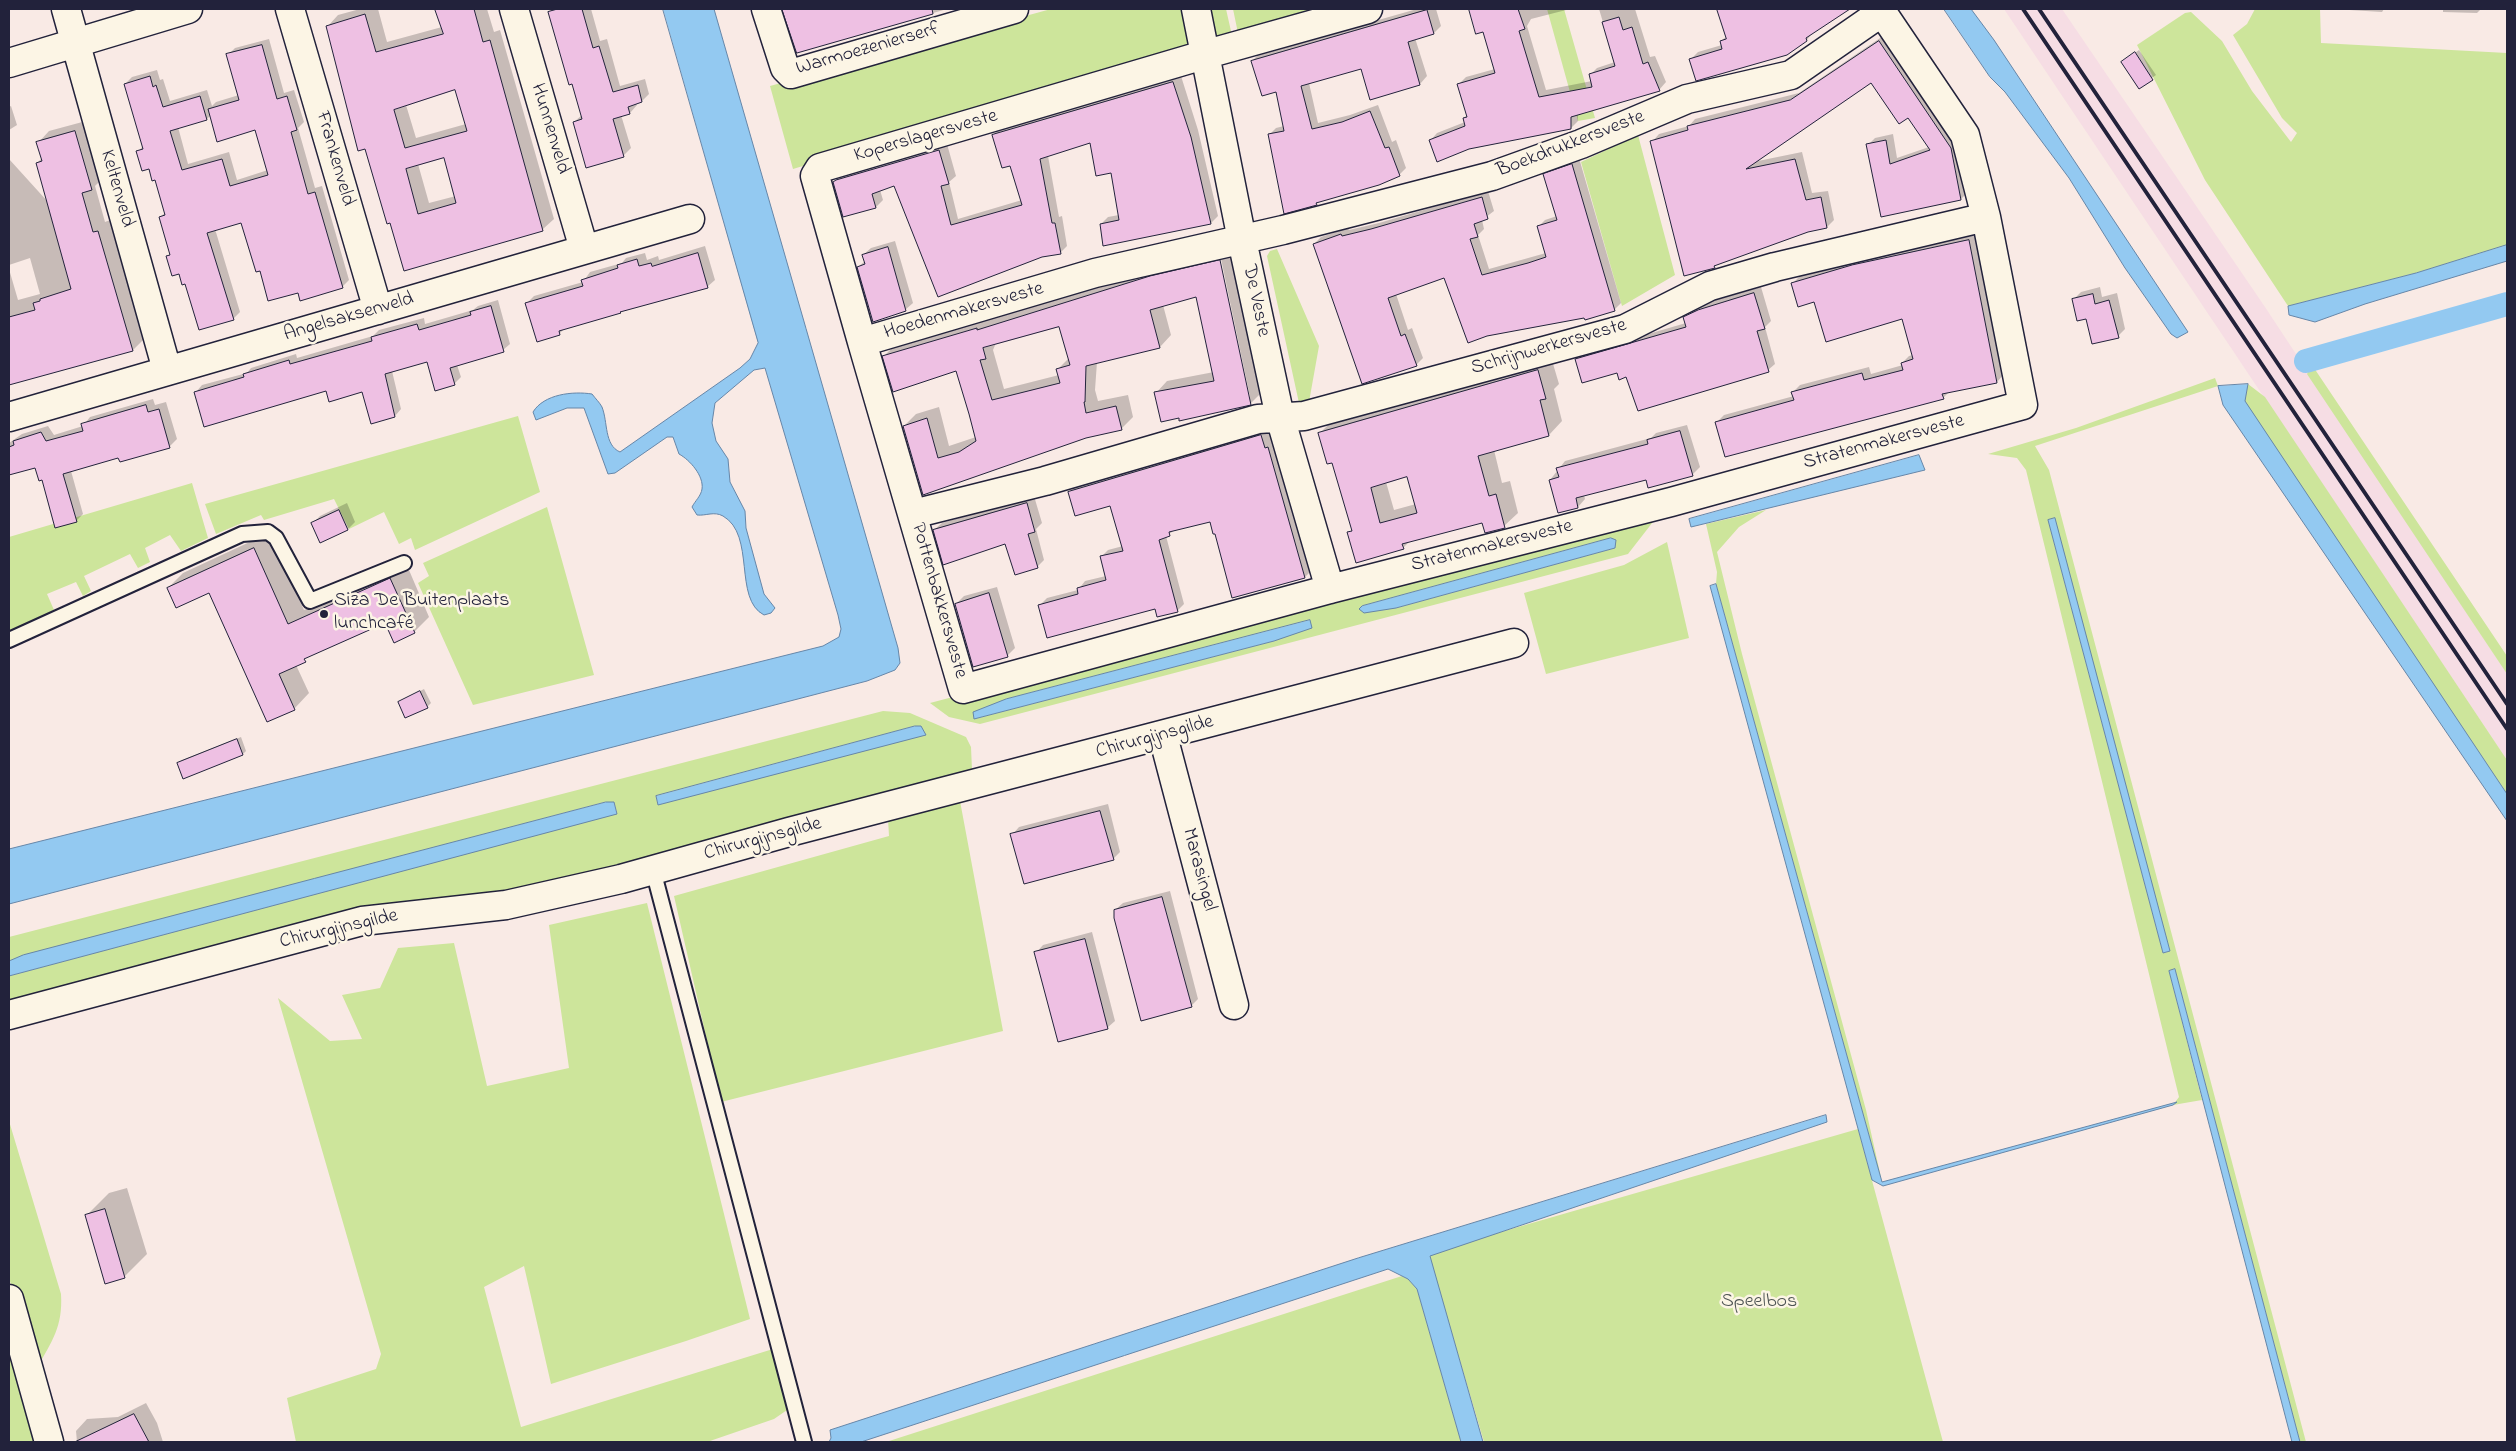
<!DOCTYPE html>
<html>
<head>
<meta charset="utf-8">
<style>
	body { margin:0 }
	#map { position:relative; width:2516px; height:1451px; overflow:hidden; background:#f9eae5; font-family:"Indie Flower",sans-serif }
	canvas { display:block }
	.frame { position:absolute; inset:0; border:10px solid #22223b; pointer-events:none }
</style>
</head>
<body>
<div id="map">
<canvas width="2516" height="1451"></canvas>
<div class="frame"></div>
</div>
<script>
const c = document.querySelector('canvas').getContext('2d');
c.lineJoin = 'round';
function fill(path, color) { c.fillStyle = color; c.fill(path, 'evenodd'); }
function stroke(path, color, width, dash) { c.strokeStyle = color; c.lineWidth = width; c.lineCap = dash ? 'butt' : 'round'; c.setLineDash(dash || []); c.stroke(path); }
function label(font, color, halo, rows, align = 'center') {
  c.font = font + ' "Indie Flower",sans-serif'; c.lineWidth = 5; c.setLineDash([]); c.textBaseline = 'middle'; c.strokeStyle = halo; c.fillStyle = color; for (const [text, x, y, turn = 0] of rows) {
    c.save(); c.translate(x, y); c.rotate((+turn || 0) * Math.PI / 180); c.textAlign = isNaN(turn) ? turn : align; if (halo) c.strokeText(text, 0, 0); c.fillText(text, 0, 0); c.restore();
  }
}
fill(new Path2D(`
	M2004,9H2062L2265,307L2507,674V760Z`), '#f6dde4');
fill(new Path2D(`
	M1051,9H1182L1193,48L793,169L770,86Z
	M1204,9H1226L1233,40C1209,39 1211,29 1204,9Z
	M1233,9H1339L1239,38Z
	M1547,9H1564L1595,118L1578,121Z
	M2255,9H2320L2321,43L2507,53V245L2416,273L2288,306L2205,180L2137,45L2185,13L2191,12L2222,41L2252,91L2291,142L2297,133L2282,118L2233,35L2247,24Z
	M1638,135L1675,275L1622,306L1581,162Z
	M1277,249L1319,346L1309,402L1299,403L1267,256L1270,251Z
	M2312,365L2507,656V674L2307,374Z
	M2215,378L2218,386L2035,446L2049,470L2306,1442H2300L2175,969L2169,971L2202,1100L2173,1105L2179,1097L2026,470L2017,458L1988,454L2076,428ZM2048,520L2170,951L2164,953H2163Z
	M2248,384L2265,397L2507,760V794L2244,401Z
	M518,416L540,492L415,550L411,538L399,544L384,512L349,529L334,499L264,520L261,515L216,534L205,504Z
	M192,483L208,538L181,551L170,535L145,548L150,562L138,568L130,554L84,576L91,591L83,596L76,582L47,594L54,610L9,631V537Z
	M547,507L594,675L473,705L418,583L429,576L423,563Z
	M1766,510L1739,527L1717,552L1742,654L1866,1110L1882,1182L1716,584L1717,572L1706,524Z
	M1646,514L1656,518L1628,554L980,724L949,717L930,703ZM1611,538L1615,540V548L1396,608L1362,606ZM1310,620L1274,641L974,719L1006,699Z
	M1667,542L1689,638L1546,674L1524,593L1624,565Z
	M883,711L910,713L966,737L971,747L972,770L535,890L9,1004V976L617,813L614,802H605L9,961V937ZM915,726H921L658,805L656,796Z
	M960,801L1003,1031L721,1102L674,896L889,836L888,819Z
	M647,903L750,1319L686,1341L551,1384L524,1266L484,1287L521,1427L773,1349L790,1408L774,1419L707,1442H296L287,1398L376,1369L381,1354L278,998L330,1041L362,1039L342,995L380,988L398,948L454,943L487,1086L569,1068L549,925Z
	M9,1121L61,1294C63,1327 52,1341 37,1368L9,1278Z
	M1858,1129L1943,1442H1484L1428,1253Z
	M1402,1276L1408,1279L1417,1289L1461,1442H886Z
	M9,1350L34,1442H9Z`), '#cde59b');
const water = new Path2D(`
	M663,9H714L898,648L900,663L895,670L867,681L9,904V849L823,646L839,637L841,629L838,615L765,368L754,370L715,403L712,423L716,441L728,459L730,482L745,511L746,528L764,594L775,608L771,613L764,615C733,599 756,535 723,516C714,511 706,516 697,515L692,507C695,501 701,496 702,489C704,476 690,460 679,454L673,437H667L615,473L608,474L584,408H567L536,420L533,412C544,394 573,391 592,394C595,398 600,403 602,407C608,422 604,445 620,452L740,368L750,359L758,343Z
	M1944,9H1971L1994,40L2188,332L2177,338L2171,334L2125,268L2069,178L2005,92L1990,77Z
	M2507,245V261L2365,304L2315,322L2289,315L2288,306L2416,273Z
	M2248,384L2245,401L2507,794V821L2223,405L2218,386Z
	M1919,455L1925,470L1691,527L1689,519Z
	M2055,518L2170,951L2163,953L2048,520Z
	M1611,538L1616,540L1615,548L1396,608L1364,613L1359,609L1362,606Z
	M1716,584L1882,1182L2177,1102L2173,1105L1883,1186L1872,1180L1710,586Z
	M1310,620L1312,628L1274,641L974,719L973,712L1006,699Z
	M915,726H921L926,735L658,805L656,796Z
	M606,802H614L617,814L9,976V961L23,955Z
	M2175,969L2300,1442H2292L2169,971Z
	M1826,1115L1827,1122L1430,1256L1483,1442H1461L1417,1289L1408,1279L1388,1269L861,1442H829L831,1438L830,1430L1358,1258Z`);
fill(water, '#93c9f1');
stroke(water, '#6686a8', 1);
fill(new Path2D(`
	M360,9H378L387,42L442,27L437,9H487L494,32L500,30L554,219L543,229L405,270L328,26L338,15ZM456,89L466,124L416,138L406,105ZM445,157L456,196L429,203L418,164Z
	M552,9H591L600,41L607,39L620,86L645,79L649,94L642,101L636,103L637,105L630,113L621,115L631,148L624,155L587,166L574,122L582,115L549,12Z
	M783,9H947L798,52Z
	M1417,9H1436L1441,26L1434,33L1415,38L1427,76L1420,84L1371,98L1362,68L1309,83L1318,123L1350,115L1378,105L1392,142L1396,140L1406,168L1399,175L1320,200L1316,204L1269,135L1276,128L1284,126L1277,90L1252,61L1259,54Z
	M1470,9H1570L1531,19L1527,26L1546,90L1592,81L1590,75L1597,68L1615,62L1599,9H1635L1650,57L1655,56L1666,82L1659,90L1578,114V121L1571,128L1430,141L1437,133L1465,122L1464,118L1467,115L1458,85L1466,77L1495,69L1484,31L1477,33Z
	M1719,9H1848L1813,32L1807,40L1787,54L1691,59L1698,52L1722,45L1721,41L1727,36Z
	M2333,9H2384L2382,12Z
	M2443,9H2481L2477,13L2443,12Z
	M1886,34L1958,141L1968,192L1961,199L1882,216L1868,145L1875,138L1893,134L1897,158L1929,147L1909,116L1872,81L1753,162L1802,152L1812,193L1828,191L1834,220L1827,227L1808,231L1718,263L1714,267L1652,142L1659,134L1689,126L1695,119L1799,93Z
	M269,39L284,93L294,90L304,122L298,128L315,188L322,186L349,280L342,287L299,291L260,269L242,221L215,229L240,312L233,319L186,283L168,256L170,254L160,217L166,212L156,178L138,152L143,146L125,84L132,77L157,70L160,80L163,79L170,101L207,90L212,106L216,102L239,95L228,55L235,48ZM211,115L256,129L268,170L237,180L229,152L188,164L178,127L207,119Z
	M2139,50L2156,75L2139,87L2122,62Z
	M1181,76L1198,130L1218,216L1211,223L1101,224L1108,217L1119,215L1112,172L1091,142L1048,156L1059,217L1062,216L1067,246L1060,253L1042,256L939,296L895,185L880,190L883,200L876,207L844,216L834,182L841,175L947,144L956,176L949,182L958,219L1022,200L1010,165L993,135L1000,128Z
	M11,106L17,125L9,130V107Z
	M86,121L103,178L95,186L105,222L110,220L144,339L133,350L9,384V269L18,300L40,294L30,258L9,265V159L48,202L37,163L42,158L38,143L49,131Z
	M1579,158L1621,303L1614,310L1445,276L1396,294L1408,330L1412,328L1423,358L1416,365L1314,244L1321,237L1348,228L1349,230L1379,223L1488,191L1494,211L1482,220L1484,229L1478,235L1489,269L1546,253L1538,227L1545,220L1557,216L1544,175L1551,168Z
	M1976,233L2004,374L1997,382L1950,391L1943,398L1717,422L1724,415L1794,396L1793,392L1800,385L1869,367L1871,374L1903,365L1902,363L1909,356L1913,355L1903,318L1815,301L1793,283L1800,276L1860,258Z
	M895,241L913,303L905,310L858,267L865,261L863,255L871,248Z
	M705,246L715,280L707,287L565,328L559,334L527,303L534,296L583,282L590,272L622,263L626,258L645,253L647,260L658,256L659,260Z
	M1232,249L1262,392L1250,404L1156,393L1167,381L1214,372L1197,295L1163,305L1171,335L1160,347L1097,362L1095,390L1098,401L1128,395L1133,417L1121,429L1086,437L924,493L904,426L916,414L939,407L949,446L976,437L957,369L884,356L896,344L1163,265ZM1220,254L1250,397H1248L1218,255ZM1060,326L1069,358L1057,370L1059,375L1004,389L993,350L996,343Z
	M1761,287L1771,321L1765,327L1775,364L1768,370L1627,376L1576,360L1583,353L1686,323L1684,318L1691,311L1706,303Z
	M2100,287L2102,297L2117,293L2125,329L2118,336L2087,317L2073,300L2081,292Z
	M498,300L510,344L503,350L457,365L461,377L454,384L428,360L392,371L401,409L395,416L363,390L196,392L202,385L247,373L251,368L296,354L297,358L373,336L379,330L424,318L425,324L473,310L478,306Z
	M1551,357L1559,384L1554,389L1562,421L1549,435L1494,450L1502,483L1510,481L1518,513L1504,526L1483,522L1411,540L1403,548L1349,533L1353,529L1333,461L1320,433L1334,419ZM1408,476L1416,504L1394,510L1386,482Z
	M153,399L155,405L166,402L177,439L169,447L119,457L71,471L83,514L76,521L43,479L36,466L9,474V443L22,434L48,426L54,435L83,426L90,417Z
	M1687,425L1700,467L1692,475L1647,478L1584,495L1585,499L1578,507L1559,512L1550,480L1565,461L1651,438L1656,433Z
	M1268,429L1272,442L1275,441L1312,570L1305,577L1233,596L1211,520L1175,530L1166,536L1184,604L1177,611L1156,608L1040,605L1047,598L1078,590L1085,581L1106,576L1101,557L1108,550L1123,546L1111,504L1069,492L1076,485Z
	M1034,496L1042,523L1036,529L1044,560L1037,567L1006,542L934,530L942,523Z
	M347,503L355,522L348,529L313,523L320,516Z
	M269,533L304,610L406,563L429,617L414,632L386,621L310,655L296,665L309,693L294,709L209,592L168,588L183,573Z
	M997,587L1015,648L1007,656L956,604L964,596Z
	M424,689L431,703L427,707L399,702Z
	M241,737L246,751L243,754L178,763L182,760Z
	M1108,804L1120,852L1113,859L1012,835L1019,827Z
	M1170,891L1198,999L1191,1006L1115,910L1123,903Z
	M1092,932L1115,1021L1107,1028L1036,953L1043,945Z
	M127,1188L147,1254L124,1277L86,1216L109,1193Z
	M146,1403L157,1423L163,1442H77L76,1431L87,1419L118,1417Z`), '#0003');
stroke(new Path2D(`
	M2306,361L2507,304`), '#93c9f1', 24);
const building = new Path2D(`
	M435,9H474L483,42L490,40L543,231L404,271L390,223L387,224L365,149L358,151L326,26L365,14L376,52L443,34ZM455,90L467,131L405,148L394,110ZM444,158L456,203L418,214L406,169Z
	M558,9H582L593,48L599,46L613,92L638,85L642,102L628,107L630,114L613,119L624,157L586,168L573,122L582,119L572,84L569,85L548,12Z
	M782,9H932L933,14L797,53Z
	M1469,9H1518L1525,29L1519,31L1539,97L1592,87L1589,74L1615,66L1602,22L1619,17L1623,30L1632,27L1643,64L1648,62L1660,91L1571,117V129L1469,149L1437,162L1429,140L1465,126L1463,118L1467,117L1457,84L1495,73L1483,32L1476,34Z
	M1717,9H1850L1806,38L1807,41L1787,55L1696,81L1689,59L1722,49L1720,41L1726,39Z
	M1427,10L1434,34L1408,42L1420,85L1370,100L1361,69L1301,86L1312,129L1342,122L1370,111L1385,148L1389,147L1400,176L1379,185L1316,203L1317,205L1284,214L1268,134L1284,131L1276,92L1262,96L1251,61Z
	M1879,41L1951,148L1961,200L1881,217L1866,144L1886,140L1890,164L1930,150L1908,118L1899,124L1871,83L1746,169L1795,159L1806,200L1821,197L1827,228L1808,232L1714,266L1715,268L1684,276L1650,141L1688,130L1687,126L1790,100Z
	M262,45L277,99L287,96L297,130L291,132L308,194L315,192L343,288L300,301L298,293L268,301L260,271L256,272L241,223L207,233L234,320L199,330L185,284L182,285L179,274L172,276L166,256L170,255L159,217L165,215L155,180L152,181L149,169L142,171L136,151L143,149L124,84L150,76L153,87L156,85L163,107L200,96L207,120L170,131L182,170L222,159L230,186L268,175L255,130L217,142L208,109L239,100L226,54Z
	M2135,52L2153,80L2139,89L2121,62Z
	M1173,82L1191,137L1211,224L1103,246L1100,224L1119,220L1111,173L1096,176L1090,143L1040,159L1052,223H1055L1061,254L1042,257L938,297L894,186L872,194L876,208L843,217L833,182L836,180L939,150L949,184L941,186L951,225L1022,205L1010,166L1002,168L992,135Z
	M75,131L92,190L82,193L93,232L98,231L133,351L9,385V317L35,310L33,303L40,301V299L71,289L36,163L42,161L36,142Z
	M1572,164L1615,311L1585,320L1584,318L1487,336L1468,343L1444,278L1388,298L1401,336L1405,334L1417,366L1362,384L1313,244L1341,234L1342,236L1371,229L1482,197L1488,219L1474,224L1478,237L1470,239L1482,275L1528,263L1546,257L1537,226L1557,220L1543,174Z
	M1969,240L1997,383L1942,394L1944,399L1725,457L1715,422L1794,400L1791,392L1862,373L1864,380L1903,370L1901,363L1913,359L1902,319L1826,342L1814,302L1798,307L1791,283L1852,265Z
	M888,247L906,311L873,322L857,267L865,264L862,255Z
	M698,253L708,288L620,312L621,313L559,331L560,335L537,342L525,303L583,286L581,280L618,268L617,265L637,259L639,266L651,263L652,266Z
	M1220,260L1251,405L1179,421V418L1161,422L1154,392L1214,381L1196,297L1150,310L1160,348L1086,366L1085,402H1084L1086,413L1116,406L1122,430L1086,438L923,495L903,426L927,418L938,458L959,452L976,441L969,414L956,371L893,392L882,356L977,328V330L1150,276ZM1059,327L1070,365L1056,369L1060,383L992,400L980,360L986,359L983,348Z
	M1754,293L1765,329L1757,331L1769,372L1638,411L1626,377L1619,380L1617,373L1582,383L1575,359L1686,327L1683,317L1698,310Z
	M2093,294L2095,304L2109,300L2119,338L2092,344L2086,319L2077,321L2072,299Z
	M491,306L504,352L450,368L455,385L435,391L427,362L385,374L395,417L371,424L362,392L329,402L326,391L204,427L194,392L244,377L243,374L289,360L290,364L372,341L371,337L417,324L419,330L471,315L470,312Z
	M1538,370L1546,399L1540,400L1549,436L1478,456L1489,496L1496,494L1505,528L1485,533L1482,523L1402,544L1404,549L1356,563L1347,532L1352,531L1332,463L1327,464L1318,433ZM1407,477L1417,513L1380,523L1371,488Z
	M146,405L148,412L159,409L170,448L120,462L118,458L63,474L77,522L55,528L42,480L39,481L35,468L9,475V447L14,445L13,441L41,432L46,441L83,431L81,424Z
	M1680,431L1693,476L1648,488L1646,480L1576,498L1578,508L1558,513L1549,480L1559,477L1556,468L1648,444L1647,440Z
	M1261,435L1265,448L1268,447L1305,578L1232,598L1215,534H1213L1210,522L1169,532L1170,536L1159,540L1178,612L1157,617L1155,609L1047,638L1038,605L1078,594L1077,588L1106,580L1100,556L1123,551L1110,506L1075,516L1068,492Z
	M1027,503L1035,532L1028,534L1038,568L1015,575L1005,544L943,565L933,530Z
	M339,510L348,530L320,543L311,523Z
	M254,548L288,624L390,578L415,633L394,643L385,623L304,659L306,662L279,674L295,710L267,722L209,593L176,608L167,588Z
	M989,593L1008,657L973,667L955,604Z
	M420,691L428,708L405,718L398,702Z
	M237,739L243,755L183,779L177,763Z
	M1100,811L1114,860L1024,884L1010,834Z
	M1162,897L1192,1007L1141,1021L1114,918V910Z
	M1085,939L1108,1029L1058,1042L1034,952Z
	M105,1209L125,1278L105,1284L85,1215Z
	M134,1414L149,1442H75Z`);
fill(building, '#eec0e3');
stroke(building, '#22223b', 1);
const service = new Path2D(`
	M9,640L242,534L268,532L276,538L310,601L404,563
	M653,870L804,1442`);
const minor = new Path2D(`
	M66,9L167,370
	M290,9L378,310
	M514,9L584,249
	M766,9L785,68L791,74L1014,9
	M1196,9L1242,240L1280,417L1330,589
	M1880,9L1965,135L1986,217L2023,405L1671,502L1330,589L963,689L862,342L1095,273L1283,230L1492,176L1581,144L1687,99L1791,75L1882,12
	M9,63L188,9
	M862,342L815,176L820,168L1207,54L1368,9
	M9,417L690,219
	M913,514L1045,481L1258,419L1304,416L1625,329L1710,286L1775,267L1986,217
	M1163,736L1234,1005
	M9,1015L362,921L506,905L621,879L789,832L1514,643
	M9,1299L49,1442`);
stroke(service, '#22223b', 18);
stroke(minor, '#22223b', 31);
stroke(service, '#fcf5e5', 14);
stroke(minor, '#fcf5e5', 28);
stroke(new Path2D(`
	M2023,9L2507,729
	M2039,9L2507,704`), '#22223b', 4);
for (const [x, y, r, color] of [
	[324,614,5,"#22223b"]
]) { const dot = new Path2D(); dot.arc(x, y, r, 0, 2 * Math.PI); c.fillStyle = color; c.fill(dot); stroke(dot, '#fcf5e5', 2); }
label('20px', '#22223b', '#fcf5e5', [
	["Warmoezenierserf",868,50,-16],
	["Hunnenveld",549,129,73],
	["Koperslagersveste",926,137,-16],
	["Boekdrukkersveste",1571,145,-21],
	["Frankenveld",334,159,74],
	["Keltenveld",116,189,74],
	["De Veste",1255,301,78],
	["Hoedenmakersveste",964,312,-16],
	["Angelsaksenveld",349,318,-16],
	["Schrijnwerkersveste",1549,348,-16],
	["Stratenmakersveste",1884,443,-15],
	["Stratenmakersveste",1492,547,-14],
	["Pottenbakkersveste",938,601,74],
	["Chirurgijnsgilde",1155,738,-15],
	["Chirurgijnsgilde",763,840,-15],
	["Marasingel",1198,870,75],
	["Chirurgijnsgilde",339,930,-13]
]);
label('20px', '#22223b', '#fcf5e5', [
	["Siza De Buitenplaats",334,602],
	["lunchcafé",334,625]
], 'left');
label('20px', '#4d5353', '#fcf5e5', [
	["Speelbos",1759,1303]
]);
</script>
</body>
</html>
